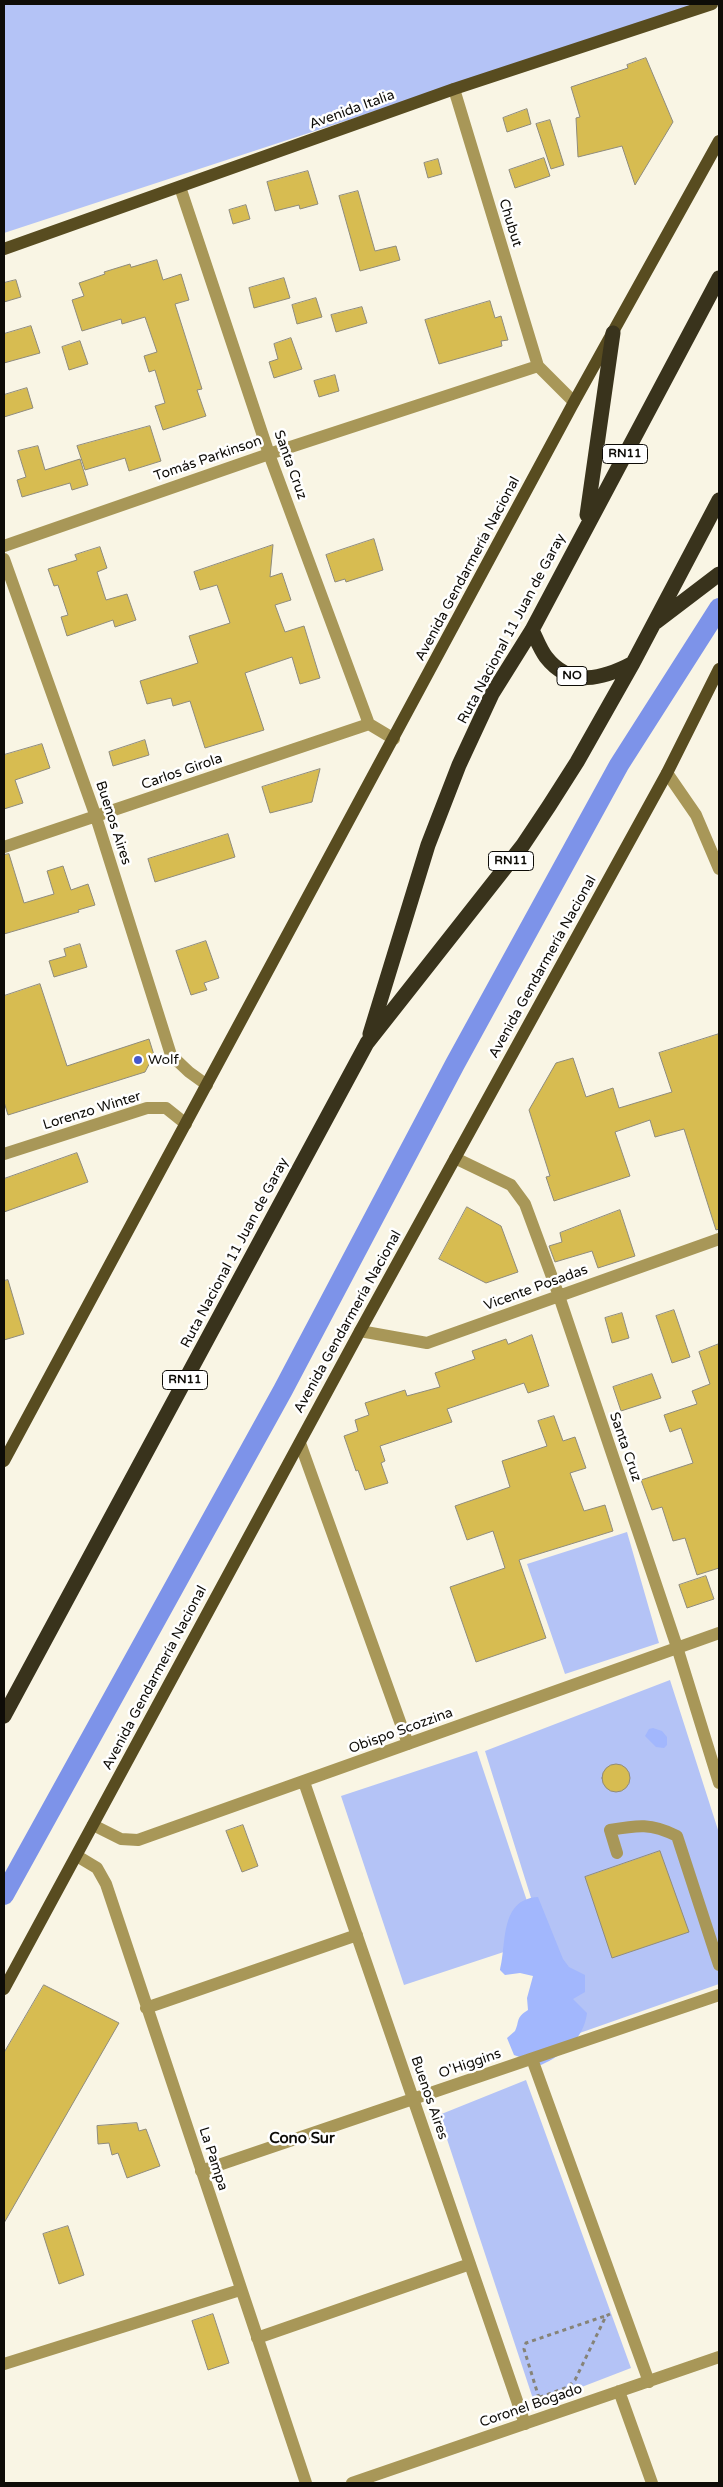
<!DOCTYPE html>
<html>
<head>
<meta charset="utf-8">
<style>
	body { margin:0 }
	#map { position:relative; width:723px; height:2487px; overflow:hidden; background:#f9f5e4; font-family:"Varela Round",sans-serif }
	canvas { display:block }
	.frame { position:absolute; inset:0; border:5px solid #0e0c07; pointer-events:none }
</style>
</head>
<body>
<div id="map">
<canvas width="723" height="2487"></canvas>
<div class="frame"></div>
</div>
<script>
const c = document.querySelector('canvas').getContext('2d');
c.lineJoin = 'round';
function fill(path, color) { c.fillStyle = color; c.fill(path, 'evenodd'); }
function stroke(path, color, width, dash) { c.strokeStyle = color; c.lineWidth = width; c.lineCap = dash ? 'butt' : 'round'; c.setLineDash(dash || []); c.stroke(path); }
function label(font, color, halo, rows, align = 'center') {
  c.font = font + ' "Varela Round",sans-serif'; c.lineWidth = 5; c.setLineDash([]); c.textBaseline = 'middle'; c.strokeStyle = halo; c.fillStyle = color; for (const [text, x, y, turn = 0] of rows) {
    c.save(); c.translate(x, y); c.rotate((+turn || 0) * Math.PI / 180); c.textAlign = isNaN(turn) ? turn : align; if (halo) c.strokeText(text, 0, 0); c.fillText(text, 0, 0); c.restore();
  }
}
fill(new Path2D(`
	M4,4H702L4,233Z
	M627,1532L659,1643L565,1674L527,1564Z
	M670,1680L719,1833V1984L574,2035L485,1751Z
	M477,1751L540,1940L404,1985L341,1796Z
	M526,2080L631,2368L535,2405L439,2115Z`), '#b4c3f6');
fill(new Path2D(`
	M653,1728L662,1731L667,1737V1745L664,1748L656,1747L645,1736L649,1729Z
	M538,1897L563,1959L569,1967L585,1975V1992L573,1999L587,2013C584,2039 563,2055 541,2065L514,2055L507,2038L515,2031C520,2021 515,2018 528,2010L527,1998L533,1976L520,1973L505,1975L500,1970C507,1945 499,1899 538,1897Z`), '#a2b7fd');
stroke(new Path2D(`
	M4,1895L283,1390L455,1064L619,765L719,608`), '#7d93e9', 20);
const building = new Path2D(`
	M646,58L673,122L635,185L622,146L578,157L576,118L580,117L571,87L628,68L627,65Z
	M527,109L531,124L507,132L503,118Z
	M550,120L564,165L551,169L536,124Z
	M544,158L550,176L515,188L509,170Z
	M438,159L442,174L428,178L424,163Z
	M308,171L318,204L300,209L299,205L275,211L267,182Z
	M358,191L375,251L396,246L400,260L360,271L339,196Z
	M246,205L250,219L233,224L229,210Z
	M157,260L163,280L181,274L189,300L175,304L202,389L197,390L206,416L163,430L155,406L165,403L155,370L149,372L144,356L157,352L145,317L122,324L121,319L82,331L72,300L84,296L79,283L105,274L104,272L130,264L131,267Z
	M284,278L290,298L254,308L249,288Z
	M16,280L21,297L4,302V283Z
	M316,298L322,317L297,324L292,305Z
	M490,301L495,318L501,316L508,340L501,341L502,346L439,364L425,320Z
	M362,307L367,323L336,332L331,315Z
	M31,326L40,353L4,363V334Z
	M291,338L302,369L274,378L269,362L278,359L274,344Z
	M80,341L88,364L69,370L62,347Z
	M335,375L339,391L319,397L314,381Z
	M27,388L33,408L4,417V395Z
	M150,426L161,461L129,471L125,458L85,470L77,446Z
	M38,446L45,470L80,459L88,485L72,490L70,483L22,497L17,480L26,477L18,451Z
	M374,539L383,570L346,582L345,579L335,582L326,555Z
	M273,545L270,577L282,573L291,600L275,605L285,632L304,626L320,678L300,684L292,657L245,673L264,730L205,748L190,701L173,706L171,698L147,704L140,681L198,663L189,636L230,623L217,585L200,590L194,572Z
	M100,547L107,568L97,572L106,600L127,594L136,620L115,627L113,620L67,636L61,617L68,615L58,585L54,586L48,569L77,560L75,555Z
	M145,740L149,755L113,766L109,752Z
	M42,744L50,768L15,780L23,803L4,809V755Z
	M320,769L312,802L270,813L262,787Z
	M228,834L235,857L155,882L148,859Z
	M9,854L24,903L54,894L47,871L63,866L71,890L88,884L95,905L78,910L79,912L4,934V855Z
	M206,941L219,978L204,983L207,990L191,995L176,951Z
	M80,944L87,967L54,977L49,961L66,956L64,949Z
	M40,984L67,1066L149,1039L154,1055L145,1072L8,1115L4,1102V996Z
	M719,1034V1229L716,1230L684,1129L655,1137L650,1120L615,1132L630,1176L554,1201L546,1177L550,1176L529,1110L556,1063L573,1058L586,1097L613,1088L619,1108L672,1092L659,1053Z
	M77,1153L88,1182L4,1212V1179Z
	M467,1207L501,1226L518,1272L486,1283L439,1259Z
	M620,1210L635,1256L598,1268L592,1251L555,1262L549,1246L562,1242L560,1233Z
	M8,1280L24,1334L4,1340V1281Z
	M674,1310L690,1357L672,1363L656,1316Z
	M622,1313L629,1338L612,1343L605,1318Z
	M532,1335L549,1386L528,1393L524,1383L447,1409L452,1422L380,1446L385,1461L381,1463L388,1483L365,1490L358,1470L356,1471L344,1436L358,1431L355,1420L369,1415L365,1403L405,1390L407,1396L440,1387L435,1373L475,1359L472,1351L506,1339L508,1344Z
	M719,1344V1568L697,1575L685,1538L673,1541L662,1507L652,1510L641,1480L693,1463L681,1428L670,1432L664,1415L697,1404L692,1391L710,1384L699,1352Z
	M652,1374L661,1398L621,1411L613,1387Z
	M554,1416L563,1441L575,1437L586,1468L570,1473L584,1511L605,1505L613,1531L519,1560L546,1638L476,1662L450,1587L505,1568L493,1531L467,1540L455,1506L510,1487L502,1461L547,1446L538,1421Z
	M706,1576L714,1599L687,1608L679,1585Z
	M602 1778a14 14 0 1 1 28 0a14 14 0 1 1-28 0Z
	M243,1825L258,1866L242,1872L226,1831Z
	M660,1851L689,1932L612,1958L585,1877Z
	M44,1985L119,2023L4,2223V2053Z
	M137,2123L139,2131L146,2129L160,2166L127,2178L118,2153L112,2155L109,2143L98,2144L97,2126Z
	M68,2226L84,2275L59,2284L43,2234Z
	M213,2314L229,2363L208,2370L192,2321Z`);
fill(building, '#d7bc51');
stroke(building, '#8f8b7c', 1);
stroke(new Path2D(`
	M539,2398L524,2349L526,2343L605,2316
	M532,2400L568,2387L575,2380L606,2316L610,2314`), '#868377', 3, [4, 4]);
stroke(new Path2D(`
	M454,89L538,366L574,402
	M180,187L269,454L369,724L394,739
	M4,546L269,454L538,366
	M4,559L96,817L171,1055L189,1072L207,1085
	M667,773L696,815L719,869
	M4,847L369,724
	M4,1154L147,1108H166L186,1124
	M455,1158L511,1185L525,1204L559,1296L677,1647L719,1783
	M360,1331L427,1343L719,1239
	M300,1443L408,1744
	M304,1782L525,2424
	M93,1825L121,1839L138,1840L719,1633
	M617,1853L610,1830C638,1825 651,1823 677,1836L719,1965
	M77,1856L97,1868L106,1884L306,2483
	M146,2008L357,1935
	M532,2059L649,2382
	M201,2171L719,1995
	M257,2338L470,2264
	M4,2364L240,2290
	M619,2391L652,2483
	M352,2483L719,2357`), '#a89758', 12);
stroke(new Path2D(`
	M4,249L454,89L712,4
	M4,1461L574,402L719,141
	M4,1989L360,1331L667,773L719,669`), '#584c20', 12);
stroke(new Path2D(`
	M587,515L613,333
	M656,622L719,574
	M532,630C536,638 540,649 546,657C570,688 603,679 633,663
	M370,1034L428,845L459,765L492,694L532,630L719,278
	M4,1716L367,1043L523,845L549,806L577,762L633,663L719,500`), '#39331c', 15);
for (const [x, y, r, color] of [
	[138,1060,5,"#4558cc"]
]) { const dot = new Path2D(); dot.arc(x, y, r, 0, 2 * Math.PI); c.fillStyle = color; c.fill(dot); stroke(dot, '#fff', 2); }
for (const [x, y, w] of [
	[625,454,45],
	[572,676,30],
	[511,861,45],
	[185,1380,45]
]) { const box = new Path2D(); box.roundRect(x - w / 2, y - 9.5, w, 19, 4); c.fillStyle = '#fff'; c.fill(box); stroke(box, '#0e0c07', 1); }
label('bold 12px', '#0e0c07', null, [
	["RN11",625,454],
	["NO",572,676],
	["RN11",511,861],
	["RN11",185,1380]
]);
label('14px', '#0e0c07', '#fff', [
	["Avenida Italia",352,110,-20],
	["Chubut",510,223,73],
	["Tomás Parkinson",208,459,-19],
	["Santa Cruz",290,465,70],
	["Avenida Gendarmería Nacional",468,569,-62],
	["Ruta Nacional 11 Juan de Garay",512,629,-62],
	["Carlos Girola",182,772,-19],
	["Buenos Aires",113,823,72],
	["Avenida Gendarmería Nacional",543,967,-61],
	["Lorenzo Winter",92,1111,-17],
	["Ruta Nacional 11 Juan de Garay",235,1253,-62],
	["Vicente Posadas",536,1288,-20],
	["Avenida Gendarmería Nacional",348,1322,-61],
	["Santa Cruz",625,1447,71],
	["Avenida Gendarmería Nacional",155,1678,-62],
	["Obispo Scozzina",401,1731,-20],
	["O'Higgins",470,2064,-19],
	["Buenos Aires",429,2098,71],
	["La Pampa",213,2159,72],
	["Coronel Bogado",531,2406,-19]
]);
label('14px', '#0e0c07', '#fff', [
	["Wolf",148,1060]
], 'left');
label('bold 15px', '#0e0c07', '#fff', [
	["Cono Sur",302,2139]
]);
</script>
</body>
</html>
